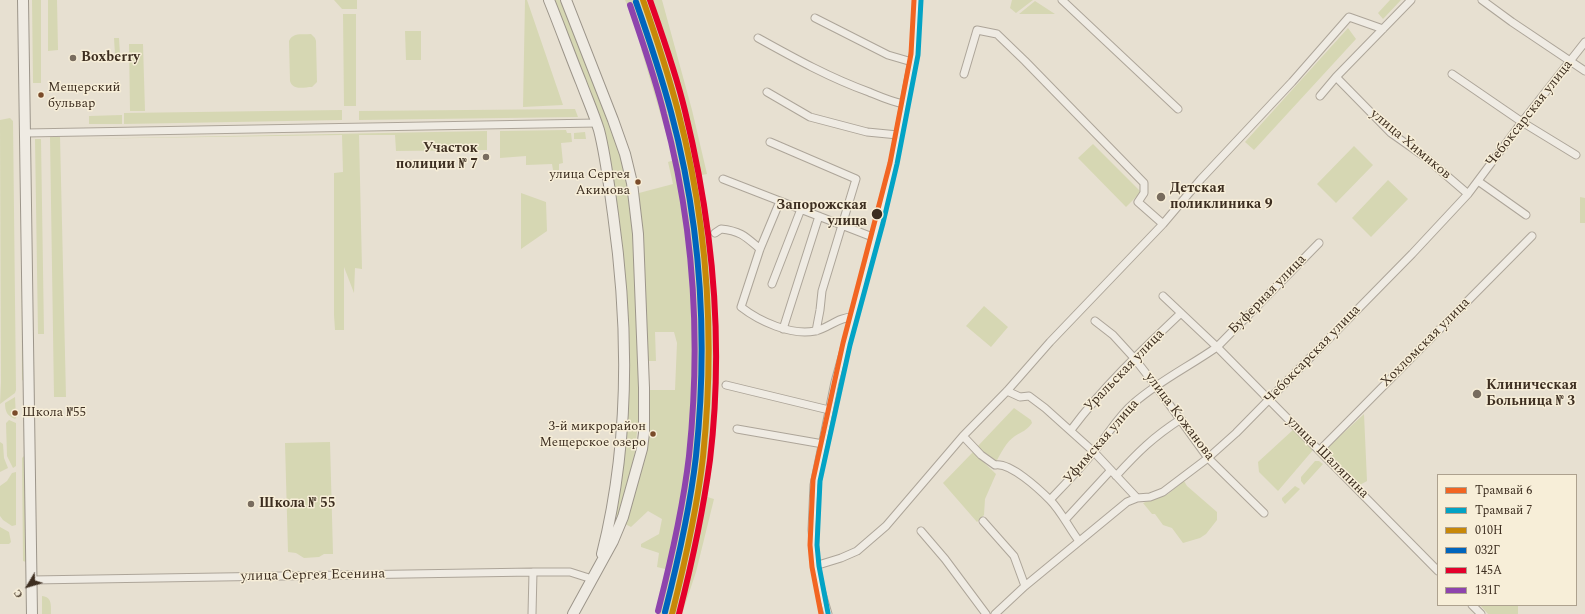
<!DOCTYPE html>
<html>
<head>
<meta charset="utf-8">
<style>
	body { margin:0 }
	#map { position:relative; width:1585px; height:614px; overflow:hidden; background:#e7e0d1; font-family:Spectral,serif }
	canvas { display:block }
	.legend { position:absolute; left:1437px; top:474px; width:140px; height:132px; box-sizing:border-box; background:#f7eed8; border:1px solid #ada18e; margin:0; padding:5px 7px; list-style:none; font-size:12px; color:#3d2e20 }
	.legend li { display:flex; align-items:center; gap:8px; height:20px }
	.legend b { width:20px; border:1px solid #ada18e }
	.north { position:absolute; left:8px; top:566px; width:40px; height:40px; -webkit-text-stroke:3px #f7eed8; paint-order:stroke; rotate:232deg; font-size:11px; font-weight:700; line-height:16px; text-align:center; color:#3d2e20 }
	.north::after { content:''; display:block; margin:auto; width:14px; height:18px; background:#3d2e20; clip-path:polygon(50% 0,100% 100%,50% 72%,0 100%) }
</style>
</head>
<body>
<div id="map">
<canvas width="1585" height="614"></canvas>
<ul class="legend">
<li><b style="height:5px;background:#f26522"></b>Трамвай 6</li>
<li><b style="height:5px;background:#03a3c5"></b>Трамвай 7</li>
<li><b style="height:5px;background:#c88808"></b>010Н</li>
<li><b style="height:5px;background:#0065bd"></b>032Г</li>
<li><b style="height:5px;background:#e4002b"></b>145А</li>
<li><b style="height:5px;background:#8e44ad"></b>131Г</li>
</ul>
<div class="north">С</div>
</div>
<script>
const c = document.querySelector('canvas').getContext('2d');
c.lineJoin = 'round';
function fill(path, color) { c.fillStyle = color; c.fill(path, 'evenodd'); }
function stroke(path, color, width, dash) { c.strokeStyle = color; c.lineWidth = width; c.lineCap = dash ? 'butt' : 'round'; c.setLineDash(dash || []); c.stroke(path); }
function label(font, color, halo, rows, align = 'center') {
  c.font = font + ' Spectral,serif'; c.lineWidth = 3; c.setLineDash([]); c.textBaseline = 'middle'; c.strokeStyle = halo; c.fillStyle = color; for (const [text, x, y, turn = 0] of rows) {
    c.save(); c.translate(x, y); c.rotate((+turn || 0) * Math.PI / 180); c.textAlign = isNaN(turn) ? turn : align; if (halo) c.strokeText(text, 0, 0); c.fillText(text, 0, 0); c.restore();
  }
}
fill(new Path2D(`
	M32,0H41V83H33Z
	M48,0H57L58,50L48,51Z
	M334,0H357V9H342Z
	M525,0H527L563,105L523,107Z
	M552,0H562L621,156L629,188L634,230L641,390L635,452L620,517L614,515L626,420L609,163Z
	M625,0H662L692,110L707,174L702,175C705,203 710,231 712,260C719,339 715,418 704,496L714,499L696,572L682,614H656L669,570L657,567L659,553L641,547V544L659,534L662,519L648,511L631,527L625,524L646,453L648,390H675L677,343L674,332H655L656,361H648L639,193L673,184L668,162L674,160L641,49L644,48Z
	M1012,0H1033L1016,13L1010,8Z
	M1390,0H1401L1383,19L1378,13Z
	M1035,1L1055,14H1019Z
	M343,14H356V106H344Z
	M1348,28L1356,39L1254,150L1245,142Z
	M405,31H421V60H406Z
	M311,34L315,38L316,41L317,82L312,87C304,87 293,91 290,81L289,41C293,32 302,35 311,34Z
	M114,38H119L120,55H115Z
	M129,44H143L145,111H130Z
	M575,109L578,117L359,120V111Z
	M342,110V120L124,124V113Z
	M122,115V124H89V116Z
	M21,117L24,381L22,380Z
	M10,118L13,121L16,390L15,393L0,404L1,382L0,120Z
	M566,130L567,133H571L572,142L561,143L563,163L559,164V170H553L552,164L526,165V156L500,158V131Z
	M487,131V150L396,151L395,135H359L362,269L355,268L354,293L344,267V330H335L334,315V173L343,172L342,135L73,139Z
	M585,132L586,139H574V133Z
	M60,136L66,397H54L50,137Z
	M35,139H41L44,334H38Z
	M1093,144L1141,192L1126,207L1078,158Z
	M1354,146L1373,165L1336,203L1317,184Z
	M1388,180L1408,199L1371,237L1352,218Z
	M521,193L546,202L547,231L521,249Z
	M1580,197L1585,198V223H1580Z
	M984,306L1008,327L991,347L966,326Z
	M15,397L16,418L15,419C7,416 5,411 5,403Z
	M1014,408L1031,420L1032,423C1026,431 1023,431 1015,436C1006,442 1001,453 996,462L977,447Z
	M1364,414L1367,481L1358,486L1326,449Z
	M9,420L16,423V466L13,468L7,456L6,423Z
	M1294,429L1313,450L1278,491L1259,472L1258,462Z
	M0,442L3,444L4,458L8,468L0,472Z
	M330,442L333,554H324L319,557L304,558L296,553L288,552L285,443Z
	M973,452L996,474L985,499L984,515L977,522L943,483Z
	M26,454V562L23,561L22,458Z
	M1315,461H1319L1323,464L1304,485L1301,481V477Z
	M16,472V525L12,526L3,520L0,516V486L7,481L12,473Z
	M1184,481L1187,486L1217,512V520L1206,534L1200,538L1183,543L1172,528L1163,525L1155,514H1152L1143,503L1168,494Z
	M1295,486L1300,489L1285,504L1282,500V498Z
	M0,527L9,532L11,542L9,544H0Z
	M42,596C52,597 51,605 51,614H42Z
	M1480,605H1518V614H1488Z`), '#d6d7b3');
const street = new Path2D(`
	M918,0L914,49L894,157L875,238L835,382L814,485L812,530L815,566L841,558L857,551L886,526L963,436L1007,391L1050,342L1163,224L1201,179L1292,82L1349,17L1383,29
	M1062,0L1178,109
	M1482,0L1512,22L1585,71
	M815,18L888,55L912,62
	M758,38C794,58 830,78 869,92C881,97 892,102 904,104
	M964,74L977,30L997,34L1025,61L1144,183V193L1138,202L1163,224
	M1452,74L1522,122L1576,155
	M1336,77L1391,133L1425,157L1468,194
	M767,92L810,117L867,132L898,135
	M1320,96L1336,77L1411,0
	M26,133L597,123
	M770,142L856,179L822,291L820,310L816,331
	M723,179L875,238
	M1478,181L1526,215
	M780,201L760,249L741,307C759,321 791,336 815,331C829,328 838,317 853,317
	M715,233L721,229C741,231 746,237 760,249
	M772,284L801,209
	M1163,296L1217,347L1438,571
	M1095,321L1113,335L1134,358L1156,386L1208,458L1264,513
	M783,329L819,216
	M726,385L829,410
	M1007,391L1020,397L1029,396L1045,408L1094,452L1137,498
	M737,429L823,444
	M1071,430C1103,387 1142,350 1181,313
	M963,436L981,455L995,465C1010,462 1039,489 1050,500C1061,511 1069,528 1079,541
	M1320,450L1532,236
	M1116,476C1138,452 1153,437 1181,419
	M1050,500C1065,484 1081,468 1095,450C1108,435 1118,416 1134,403C1159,381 1190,366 1217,347L1319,243
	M1065,520L1111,470
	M983,521L1014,556L1025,586
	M921,531L945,559L986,614
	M815,569L828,614
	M32,580L533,572H570L592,579
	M1472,605L1481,614
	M532,614L533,572
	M995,614L1025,586L1127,502L1137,498L1150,497L1163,492L1208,458L1236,433L1412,254L1468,194L1522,122L1585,42`);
const secondary = new Path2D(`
	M23,0L32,614
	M549,0C560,27 570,55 581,82C587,98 594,114 599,130C606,157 609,186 613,214C629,327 630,443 602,554
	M566,0L613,120L625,154L632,183L638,234L644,388V433L642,449L623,517L613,541L573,614`);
stroke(street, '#ada599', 9);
stroke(secondary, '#9c958a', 12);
stroke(street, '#efebe3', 7);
stroke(secondary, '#efebe3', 10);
stroke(new Path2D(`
	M643,0C656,37 668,73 678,111C708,224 715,341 703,457C697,510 685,562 672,614`), '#c88808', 6);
stroke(new Path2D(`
	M636,2C649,39 661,75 671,112C701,224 708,341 696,456C690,509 678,561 665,612`), '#0065bd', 6);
stroke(new Path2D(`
	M650,0C663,37 676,73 685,111C713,225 724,343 710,460C703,512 692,563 679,614`), '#e4002b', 6);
stroke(new Path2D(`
	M630,5C642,41 655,77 664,114C694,225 701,341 689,456C683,508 671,560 658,611`), '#8e44ad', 6);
stroke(new Path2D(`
	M821,614L812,567L810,545L813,480L843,343L890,163L911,54L914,0`), '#f26522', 5);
stroke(new Path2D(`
	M828,613L819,566L817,545L820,481L850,345L883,223L897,164L918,55L921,0`), '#03a3c5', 5);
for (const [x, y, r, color] of [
	[73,58,4,"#786c5e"],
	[41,95,3.5,"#7a4b2a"],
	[486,157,4,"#786c5e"],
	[638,182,3.5,"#7a4b2a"],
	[1161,197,5,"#786c5e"],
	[877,214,6,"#3d2e20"],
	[1477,394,5,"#786c5e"],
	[15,413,3.5,"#7a4b2a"],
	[653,434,3.5,"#7a4b2a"],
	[251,504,4,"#786c5e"]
]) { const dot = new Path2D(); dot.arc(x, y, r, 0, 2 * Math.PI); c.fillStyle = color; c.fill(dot); stroke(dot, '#f7eed8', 1.5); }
label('13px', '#3d2e20', '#f7eed8', [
	["Мещерский",48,88],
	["бульвар",48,104],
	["улица Сергея",630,175,"right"],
	["Акимова",630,191,"right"],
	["Школа №55",22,413],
	["3-й микрорайон",646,427,"right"],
	["Мещерское озеро",646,443,"right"]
], 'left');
label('bold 14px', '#3d2e20', '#f7eed8', [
	["Boxberry",81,58],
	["Участок",478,149,"right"],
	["полиции № 7",478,165,"right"],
	["Детская",1170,189],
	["поликлиника 9",1170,205],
	["Клиническая",1486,386],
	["Больница № 3",1486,402],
	["Школа № 55",259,504]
], 'left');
label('14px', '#3d2e20', '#f7eed8', [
	["Чебоксарская улица",1530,114,-52],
	["улица Химиков",1410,145,40],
	["Буферная улица",1268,295,-46],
	["Хохломская улица",1426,343,-45],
	["Чебоксарская улица",1313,355,-46],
	["Уральская улица",1125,371,-46],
	["улица Кожанова",1179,417,53],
	["Уфимская улица",1102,442,-49],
	["улица Шаляпина",1327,458,45],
	["улица Сергея Есенина",313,576,-1]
]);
label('bold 14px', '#3d2e20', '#f7eed8', [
	["Запорожская",867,206],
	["улица",867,222]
], 'right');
</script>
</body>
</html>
